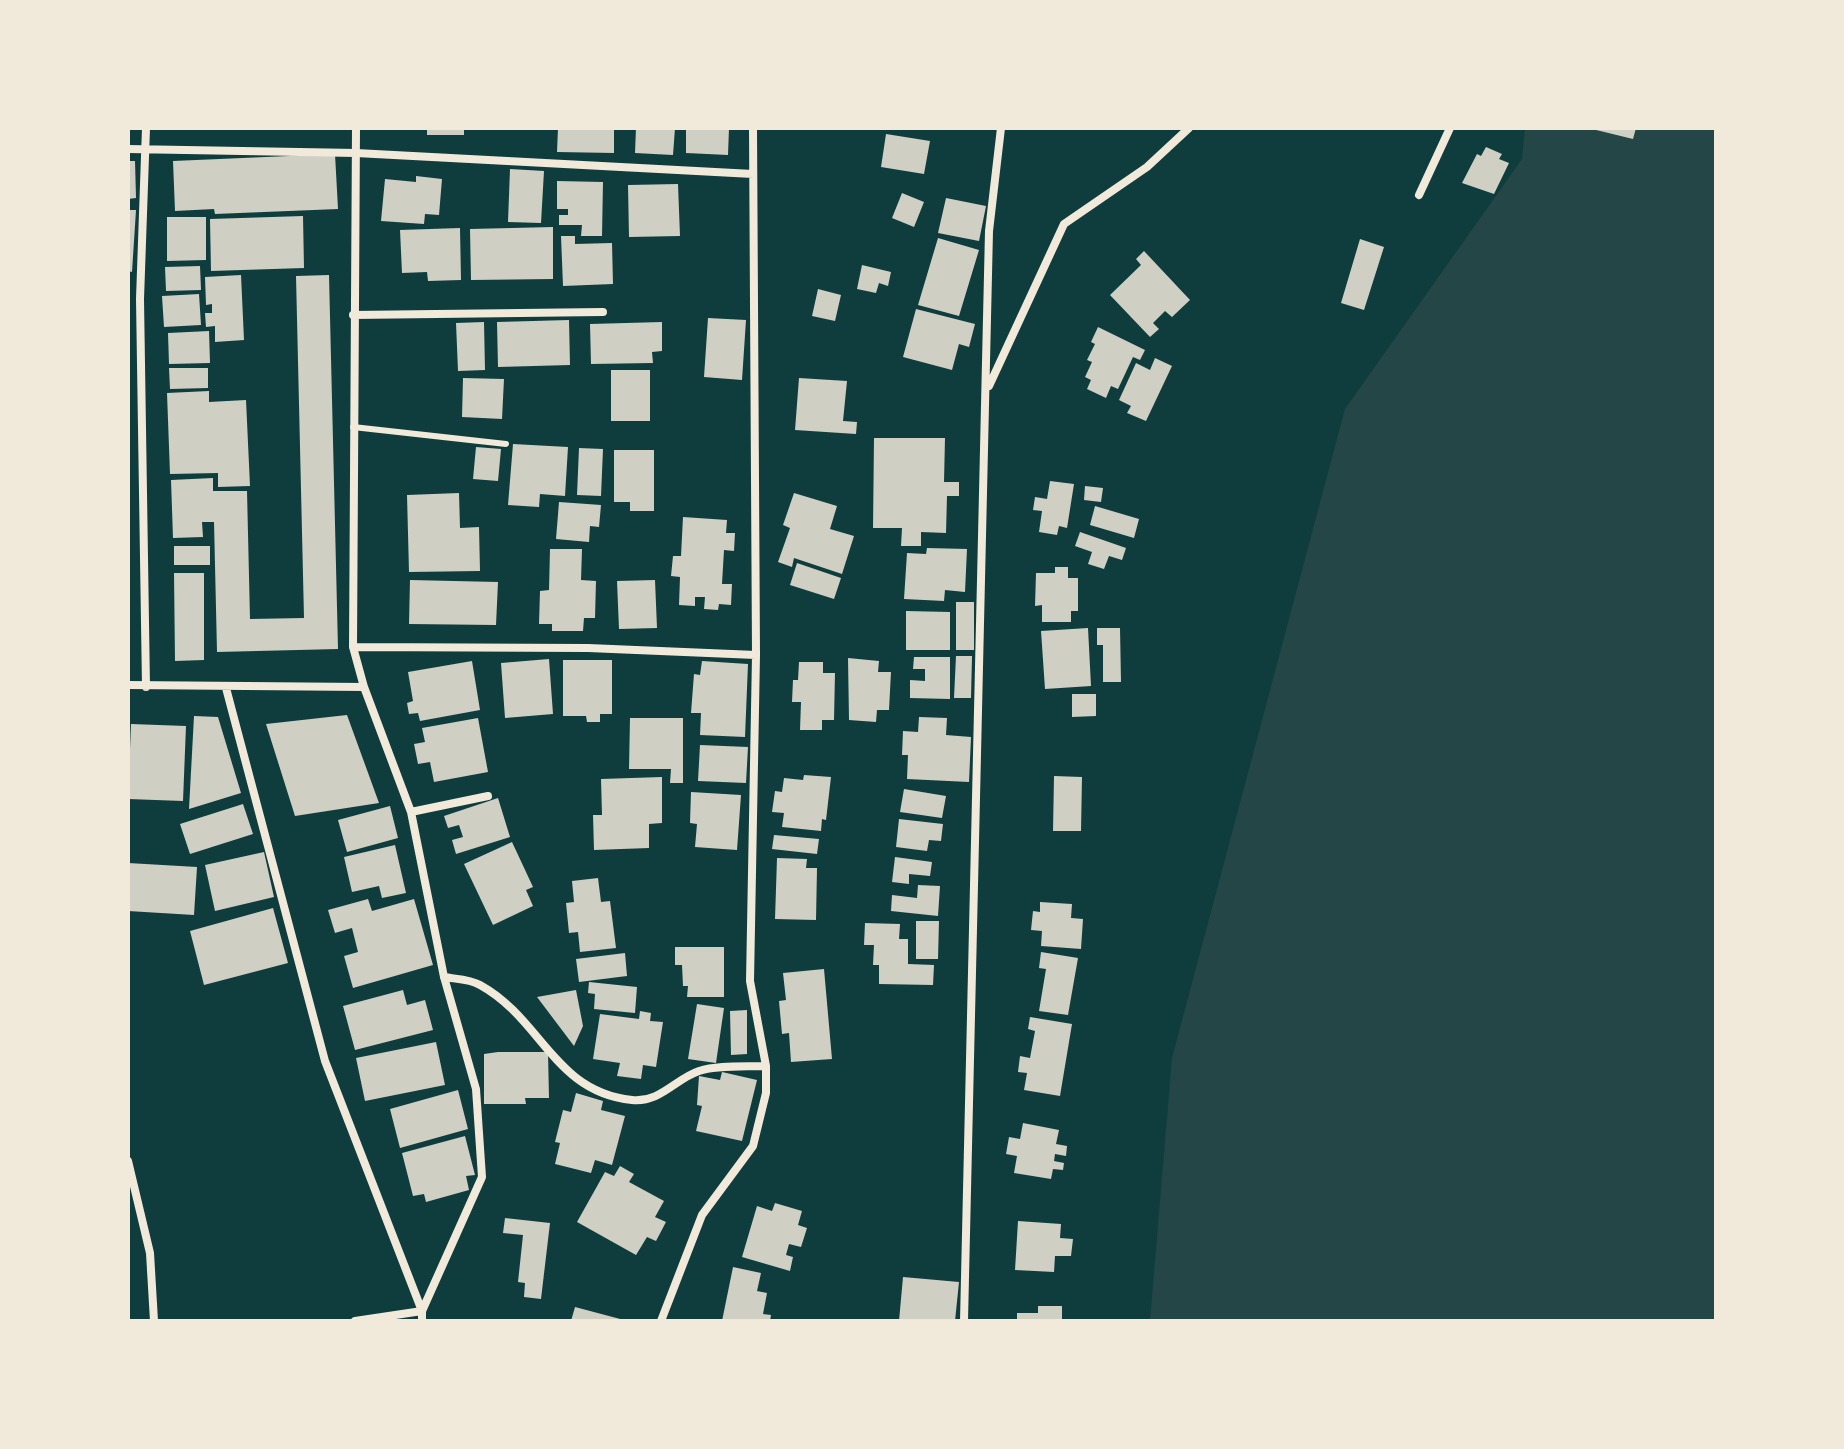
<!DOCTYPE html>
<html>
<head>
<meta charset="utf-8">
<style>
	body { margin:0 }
	#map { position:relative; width:1844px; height:1449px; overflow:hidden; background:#0f3d3e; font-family:"IBM Plex Sans",sans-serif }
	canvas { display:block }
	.frame { position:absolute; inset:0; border:130px solid #f1e9da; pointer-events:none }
</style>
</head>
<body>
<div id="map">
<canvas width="1844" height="1449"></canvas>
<div class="frame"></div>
</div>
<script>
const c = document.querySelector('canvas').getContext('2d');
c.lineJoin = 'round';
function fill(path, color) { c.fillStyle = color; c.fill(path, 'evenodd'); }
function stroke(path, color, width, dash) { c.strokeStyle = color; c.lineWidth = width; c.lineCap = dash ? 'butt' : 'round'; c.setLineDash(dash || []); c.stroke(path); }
fill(new Path2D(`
	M1525,128H1716V1321H1150L1172,1058L1345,409L1522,159Z`), '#244646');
fill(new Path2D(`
	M427,128H464V135H427Z
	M558,128H614V153L557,152Z
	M636,128H675L673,155L635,153Z
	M686,128H729L728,155L686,153Z
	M1588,128H1636L1633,139Z
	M886,134L930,141L924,174L881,167Z
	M1486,147L1502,154L1499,159L1509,163L1494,194L1462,183L1477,154L1481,156Z
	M335,154L338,209L215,214L214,209L175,211L173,161Z
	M128,161H135L136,198L128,199Z
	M510,169L544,171L541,223L508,222Z
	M416,176L442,179L439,215L425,214L424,224L381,221L385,179L416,182Z
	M557,181L603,182L602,236H581L582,225H559V215H568V209H557Z
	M678,184L680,236L629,237L628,185Z
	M902,193L924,202L914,227L892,218Z
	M946,198L986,206L979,241L938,233Z
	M128,210H136L132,272L128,271Z
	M303,216L304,268L211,271L210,219Z
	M167,217H206V260L167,261Z
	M553,227V279L471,280L470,229Z
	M460,228L461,280L428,281L427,272L402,273L400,230Z
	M561,236H575V244L612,243L613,284L563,286Z
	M938,238L979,250L959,316L918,305Z
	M1360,239L1384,247L1364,310L1341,303Z
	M1144,251L1190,300L1172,317L1165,311L1153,323L1159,329L1150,337L1110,295L1141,265L1136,259Z
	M862,265L891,272L888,286L879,283L876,293L857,289Z
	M200,266L201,290L166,291L165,267Z
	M241,275L244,340L215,342V326L206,327L205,313H212V304L206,305L205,277Z
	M329,275L338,649L217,652L214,522H202L203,537L173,538L171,480L213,478V491H247L250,619L304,618L296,276Z
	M818,289L841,295L835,321L812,316Z
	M199,294L201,325L164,327L162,296Z
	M916,309L975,324L969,347L959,344L952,370L903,357Z
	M708,318L746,320L742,380L704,377Z
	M569,320L570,365L498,367L497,322Z
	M484,322L485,370L458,371L456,323Z
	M662,322V351L652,352L653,363L591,364L590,324Z
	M1098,327L1145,350L1140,360L1133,357L1118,389L1111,386L1106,398L1087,389L1091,380L1085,377L1092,362L1087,360L1095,344L1091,342Z
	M209,331L210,363L169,364L168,333Z
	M1155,358L1172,366L1146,421L1127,413L1131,406L1119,400L1136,363L1150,370Z
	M169,368H208V388L170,389Z
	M611,370H650V421H611Z
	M463,378L504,379L502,419L462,417Z
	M799,378L847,381L843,421L857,422L856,434L795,430Z
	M209,391V402L246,400L250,486L218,487V473L170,474L167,393Z
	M874,438H945L944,482H959V496H947L946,533L921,532V546H901L902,528H873Z
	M513,444L568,447L565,496L540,494L539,507L508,505Z
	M476,447L501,449L498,481L473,479Z
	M579,448L603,449L601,496L577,495Z
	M614,450H654V511H630V502H614Z
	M1050,481L1074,484L1067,528L1059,526L1057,535L1039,532L1042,511L1033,510L1035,497L1047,499Z
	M1085,486L1103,488L1101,502L1084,500Z
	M459,493L460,528L479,527L480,571L409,572L407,495Z
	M794,493L837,506L830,529L854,536L842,574L794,558L792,567L778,562L790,528L783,525Z
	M559,502L601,505L599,527L590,526L589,542L556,539Z
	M1095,506L1139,519L1134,538L1090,525Z
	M683,517L727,520L726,533H735L734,551L724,550L722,584H732L731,605L719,604L718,610L704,609L705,597H695V606L679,605L680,577L671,576L673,556H681Z
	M1080,532L1126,548L1122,560L1109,556L1104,569L1088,564L1092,552L1075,546Z
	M174,546H210V565H174Z
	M927,548L967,549L965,592L945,590L944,601L904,599L907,553L926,554Z
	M550,549H582L581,580L596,581L595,618H584L583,631H552V624H539L540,591L549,590Z
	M797,563L841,578L834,599L790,585Z
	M1055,567H1068V578H1078V611H1071V622H1042V605L1035,606L1036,573H1055Z
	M174,573H204V660L175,661Z
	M410,580L498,582L496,625L409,624Z
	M655,580L657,628L619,629L617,581Z
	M956,602H974V650H956Z
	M906,611L950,612V650H906Z
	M1088,628L1091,686L1045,689L1041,631Z
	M1097,628H1120L1121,682H1103V645H1097Z
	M956,656H972L971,698H954Z
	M914,657H950V699L910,698V680L925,681V669H913Z
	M848,658L879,661L878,672H891L889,710H877L876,722L849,720Z
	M549,659L553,714L505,718L501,663Z
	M563,660H612V714H600V722H587L586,716H563Z
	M472,661L480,710L420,721L418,713L409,714L407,703L413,701L408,672Z
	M702,661L748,664L745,737L700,735L701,713H691L694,674L700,675Z
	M799,662H823V673H835L834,720H822V730H800L801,702H792L793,680H798Z
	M1072,694H1096V716L1072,717Z
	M347,715L379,803L295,816L266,724Z
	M194,716L218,717L241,793L189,809Z
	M919,717L947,718L946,735L971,737L969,782L907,779L908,755H902L903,731L918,732Z
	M478,718L488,772L434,782L430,762L418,764L414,744L425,742L422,728Z
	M630,718H683V783H670L671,769H629Z
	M131,724L186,726L183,801L128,799Z
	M700,745L748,747L746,783L698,781Z
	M804,775L831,777L826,820L822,819L821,831L782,827L784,813L772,812L775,791L782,792L784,778L803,780Z
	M1054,776L1082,777L1081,831H1053Z
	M662,777V823L649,824V848L594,850L593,815H602L601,779Z
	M904,789L946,796L942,818L900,812Z
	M691,792L741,795L737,850L695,847L697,824L690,823Z
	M498,798L510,837L456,854L452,840L463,837L459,825L448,828L444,816Z
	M243,804L253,834L190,854L180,824Z
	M390,806L398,838L347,852L338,820Z
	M899,819L943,824L941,841L929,840L927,851L896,847Z
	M774,835L819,839L817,854L772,849Z
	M512,842L533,887L526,890L533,906L493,925L464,864Z
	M395,845L406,893L382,898L379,886L352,892L344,857Z
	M264,852L274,897L215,911L205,865Z
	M895,857L932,862L930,876L909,874V884L892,882Z
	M777,858L807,859L806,868H817L816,920L775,919Z
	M128,863L197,867L194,915L128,911Z
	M598,878L601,902L610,901L616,948L580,952L578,932L569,933L566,903L574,902L572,881Z
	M918,885L940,886L938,916L891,911L892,895L917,898Z
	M368,899L372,911L414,899L433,965L353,988L344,956L358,952L352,928L335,933L328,910Z
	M1040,902L1072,904L1071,918L1083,919L1081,949L1041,946L1042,931L1031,930L1033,911L1040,912Z
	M273,908L288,963L204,985L190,931Z
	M916,921H939L938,959H916Z
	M865,923L900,924L899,939H908V964L934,965L933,985L879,984V965H873L874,945H864Z
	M675,947H724V997H687L688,986H683L682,965H675Z
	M1041,952L1078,958L1068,1015L1039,1011L1046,969L1039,968Z
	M625,953L627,976L579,982L576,959Z
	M824,969L832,1059L791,1062L789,1033L782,1034L779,1001L786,1000L783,973Z
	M589,982L637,987L635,1013L594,1009L595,994L588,993Z
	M403,990L407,1005L425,1000L433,1030L355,1050L343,1006Z
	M576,990L583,1026L574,1046L537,997Z
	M697,1004L724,1008L716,1063L688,1059Z
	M747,1010V1054L731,1055L730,1011Z
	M640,1011L651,1013L650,1021L663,1022L656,1067L643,1065L641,1079L617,1076L620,1063L593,1059L600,1014L639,1019Z
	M1030,1017L1072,1024L1060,1096L1024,1090L1027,1073L1018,1072L1020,1056L1030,1058L1035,1031L1028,1029Z
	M436,1042L445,1085L365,1101L356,1058Z
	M498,1052H548L549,1098H525L526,1104H484V1054Z
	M722,1072L757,1080L742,1141L696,1131L702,1106L697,1105L699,1076L720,1080Z
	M458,1090L468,1129L400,1148L390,1109Z
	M576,1093L603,1101L601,1110L625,1116L612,1165L595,1160L591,1173L555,1164L560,1143L555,1142L563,1110L571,1112Z
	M1023,1123L1059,1130L1056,1144L1067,1146L1066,1156L1055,1154L1054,1161L1064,1163L1063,1170L1053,1169L1051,1179L1014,1173L1017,1156L1006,1154L1009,1137L1020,1139Z
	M465,1136L475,1175L466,1176L469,1190L426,1202L424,1194L413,1196L402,1153Z
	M620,1166L634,1174L629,1182L664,1201L655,1217L666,1222L656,1241L647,1237L636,1255L577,1222L605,1172L614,1176Z
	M775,1203L802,1211L798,1225L807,1228L801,1247L789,1244L786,1255L793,1257L790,1271L742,1257L757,1206L772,1211Z
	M505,1218L550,1223L541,1299L524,1297L525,1283L518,1282L523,1235L503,1233Z
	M1018,1221L1061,1224L1060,1238L1073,1239L1071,1256H1055L1054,1272L1015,1270Z
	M733,1267L761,1273L757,1291L767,1293L763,1314L771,1315L770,1321H722Z
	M903,1277L959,1282L955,1321H899Z
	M1038,1306H1062V1321H1017V1313H1038Z
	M575,1307L624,1320V1321H571Z`), '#cfcfc3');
stroke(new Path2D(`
	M353,427L506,444`), '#f1e9da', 6);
stroke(new Path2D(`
	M146,128L140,299L146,687
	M128,149L356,153L753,174
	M1419,195L1450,128
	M353,315L603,312
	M989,386L1064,224L1147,167L1189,128
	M353,647L588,648L756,655
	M128,685L364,687
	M226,688L325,1061L422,1311V1321
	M411,812L488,796
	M444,977C455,979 470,979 480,985C542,1019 554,1092 632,1100C660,1103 675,1079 699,1071C718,1065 746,1067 766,1066
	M128,1161L150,1253L154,1321
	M355,1321L422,1311L482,1177L476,1089L444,977L411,812L364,687L353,647L356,128
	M661,1321L702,1215L753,1146L766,1093V1066L750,981L756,655L753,128
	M964,1321L989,231L1001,128`), '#f1e9da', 8);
</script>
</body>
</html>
